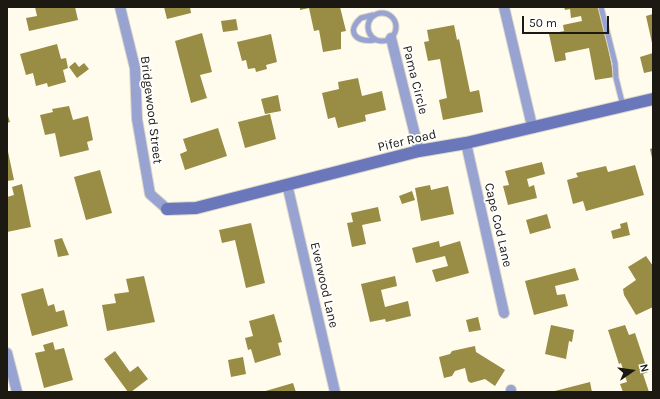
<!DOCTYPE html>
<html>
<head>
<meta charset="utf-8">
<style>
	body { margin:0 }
	#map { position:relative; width:660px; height:399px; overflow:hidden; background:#fffcee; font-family:Karla,sans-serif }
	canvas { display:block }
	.frame { position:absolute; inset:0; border:8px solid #1b1911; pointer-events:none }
	.north { position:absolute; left:612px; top:351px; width:40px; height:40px; -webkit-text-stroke:3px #fff; paint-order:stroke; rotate:77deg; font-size:11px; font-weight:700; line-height:16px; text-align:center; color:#1b1911 }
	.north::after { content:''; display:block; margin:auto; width:14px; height:18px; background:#1b1911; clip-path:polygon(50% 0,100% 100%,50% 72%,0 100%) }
	.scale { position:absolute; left:522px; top:16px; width:87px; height:18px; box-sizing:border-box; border:2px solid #1b1911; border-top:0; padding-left:5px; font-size:12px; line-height:14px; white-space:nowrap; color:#1b1911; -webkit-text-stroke:3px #fff; paint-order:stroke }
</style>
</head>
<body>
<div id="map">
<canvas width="660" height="399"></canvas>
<div class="frame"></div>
<div class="north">N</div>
<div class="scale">50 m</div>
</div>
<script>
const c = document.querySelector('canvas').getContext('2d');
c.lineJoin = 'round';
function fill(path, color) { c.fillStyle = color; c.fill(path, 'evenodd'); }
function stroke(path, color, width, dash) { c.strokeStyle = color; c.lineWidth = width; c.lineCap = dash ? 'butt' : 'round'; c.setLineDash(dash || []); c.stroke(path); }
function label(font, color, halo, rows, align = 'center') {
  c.font = font + ' Karla,sans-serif'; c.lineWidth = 3.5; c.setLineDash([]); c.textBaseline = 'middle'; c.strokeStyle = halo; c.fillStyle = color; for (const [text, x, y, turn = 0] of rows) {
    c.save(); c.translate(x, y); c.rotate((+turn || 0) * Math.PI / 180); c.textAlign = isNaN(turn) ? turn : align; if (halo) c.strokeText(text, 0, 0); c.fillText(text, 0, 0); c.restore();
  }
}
fill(new Path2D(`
	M35,7H75L78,20L29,31L26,18L37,16Z
	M164,7H190L191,13L167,19Z
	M300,7H340L346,31L341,32V49L323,52L319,30L314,31L309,8L300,10Z
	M564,7H600L614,77L595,80L589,48L565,53L566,60L555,62L549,34L564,31L563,25L582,21L581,16L571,18L570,9L565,10Z
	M653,14V43H652L646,16Z
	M236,19L238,30L223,32L221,21Z
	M454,25L457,40L459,39L470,92L479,90L483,112L443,120L439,100L447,98L440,59L428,61L424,42L429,41L427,30Z
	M202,33L212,72L200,75L207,98L191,103L175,41Z
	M271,34L277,62L266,65L267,69L256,72L255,68L248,69L246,60L242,61L237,42Z
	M57,44L61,59L66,58L68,68L63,70L66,82L48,87L47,83L36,86L33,73L26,75L20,54Z
	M653,53V71L644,73L640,57Z
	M75,62L79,67L84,63L89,69L77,78L69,67Z
	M358,78L362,96L382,91L386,110L365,115L366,121L338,128L335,117L328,119L322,93L339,89L338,82Z
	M278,95L281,111L265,114L261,99Z
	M69,106L73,120L88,116L93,140L87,142L89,150L60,157L55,133L45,135L40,115L53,112L52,109Z
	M7,113L10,122L7,123Z
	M270,114L276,139L245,148L238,122Z
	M218,128L227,156L185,170L180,154L187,151L183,139Z
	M7,147L14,180L7,181Z
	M653,148V158H652L650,149Z
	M542,162L545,174L527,179L529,187L534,185L537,198L508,205L503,186L509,185L505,171Z
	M635,165L644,195L586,211L583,201L573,204L567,180L578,177L576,173L606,166L608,172Z
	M100,170L112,213L86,220L74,177Z
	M22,184L31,227L7,232V197L14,195L12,187Z
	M430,185L431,190L448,186L454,214L421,221L415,188Z
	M412,191L415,200L402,204L399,196Z
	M378,207L381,221L362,225L366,244L352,247L347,223L353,222L351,213Z
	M547,214L551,228L530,234L526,220Z
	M627,222L630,235L613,239L611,231L621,228L620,224Z
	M251,223L265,283L246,288L235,240L222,243L219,230Z
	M62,238L69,255L58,257L54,240Z
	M439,241L440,247L460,241L469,273L436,282L432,270L448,266L445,256L416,263L412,248Z
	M646,256L653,266V307L636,315L624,295L623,289L636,280L628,267Z
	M575,268L579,280L555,286L557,295L565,294L568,306L534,315L525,281Z
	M144,276L155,322L107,331L102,305L116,303L114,294L129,292L126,279Z
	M395,276L397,286L381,290L385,307L408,301L411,316L386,322L385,319L370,322L361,284Z
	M43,288L48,306L54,304L56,312L64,310L68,326L32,336L21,294Z
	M274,314L282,342L278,343L281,355L255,363L251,349L248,350L245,338L253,336L249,321Z
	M478,317L481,330L469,332L466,320Z
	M551,325L574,330L572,342L569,341L566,359L545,354Z
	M625,325L629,335L635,333L648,372L643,374L649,392H623L620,384L627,382L621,363L619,364L608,330Z
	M53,342L55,350L64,348L73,380L44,388L35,353L45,351L43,345Z
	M475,346L476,352L505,370L495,386L485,379L471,383L468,381L465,368L455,371L452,376L444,378L439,357L450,354L452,351Z
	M115,351L130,372L138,366L148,379L131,392H128L104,359Z
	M243,357L246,374L231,377L228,360Z
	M590,382L592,392H551Z
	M293,383L296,392H262Z`), '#998c45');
const lane = new Path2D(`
	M601,7L615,63L616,78L623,106
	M368 27a14 14 0 1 1 28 0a14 14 0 1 1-28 0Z
	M373,15L361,18C345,32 357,43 374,40`);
const street = new Path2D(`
	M120,7L135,68L137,119L150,194L167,209
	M504,7L532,126
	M391,38L419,151
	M466,143L504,313
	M287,184L335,392
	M7,353L17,392
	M511,390V392`);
const secondary = new Path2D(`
	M167,209L196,208L419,151L466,143L653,99`);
stroke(lane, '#dbd8cb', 7);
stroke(street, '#dbd8cb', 12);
stroke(secondary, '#dbd8cb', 14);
stroke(lane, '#98a3d1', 5);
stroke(street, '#98a3d1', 10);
stroke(secondary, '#6a77ba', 12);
label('13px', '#1b1911', '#fff', [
	["Pama Circle",415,80,76],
	["Bridgewood Street",151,110,83],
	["Pifer Road",407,141,-13],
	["Cape Cod Lane",498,225,77],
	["Everwood Lane",324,285,77]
]);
</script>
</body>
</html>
